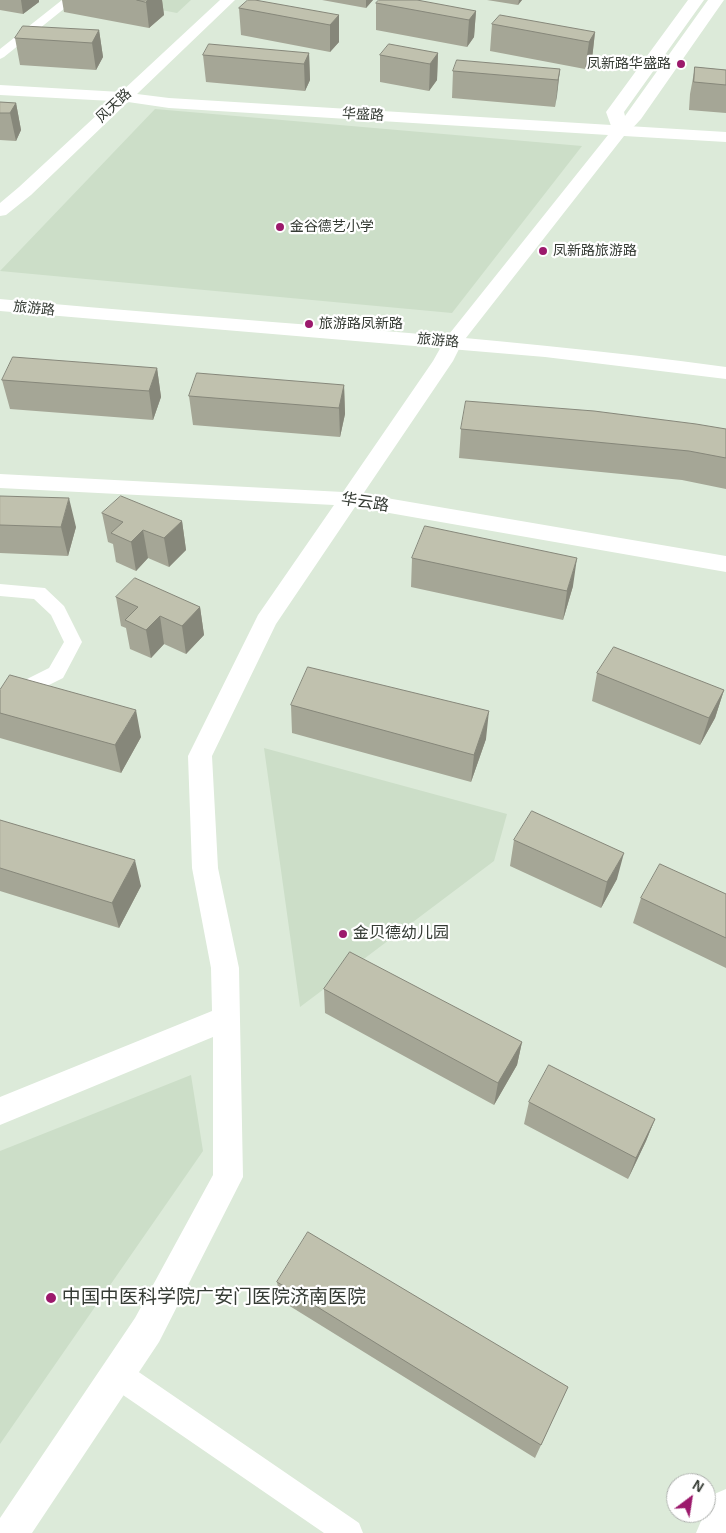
<!DOCTYPE html>
<html>
<head>
<meta charset="utf-8">
<style>
	body { margin:0 }
	#map { position:relative; width:726px; height:1533px; overflow:hidden; background:#dcead9; font-family:Helvetica,sans-serif }
	canvas { display:block }
	.north { position:absolute; left:666px; top:1473px; width:50px; height:50px; box-sizing:border-box; background:#fff; border:1px solid #aeb1ae; border-radius:50%; rotate:31deg; font-size:14px; font-weight:700; line-height:20px; text-align:center; color:#353b34 }
	.north::after { content:''; display:block; margin:auto; width:18px; height:22px; background:#9c196c; clip-path:polygon(50% 0,100% 100%,50% 72%,0 100%) }
</style>
</head>
<body>
<div id="map">
<canvas width="726" height="1533"></canvas>
<div class="north">N</div>
</div>
<script>
const c = document.querySelector('canvas').getContext('2d');
c.lineJoin = 'round';
function fill(path, color) { c.fillStyle = color; c.fill(path, 'evenodd'); }
function stroke(path, color, width, dash) { c.strokeStyle = color; c.lineWidth = width; c.lineCap = dash ? 'butt' : 'round'; c.setLineDash(dash || []); c.stroke(path); }
function label(font, color, halo, rows, align = 'center') {
  c.font = font + ' Helvetica,"Noto Sans SC",sans-serif'; c.lineWidth = 4.5; c.setLineDash([]); c.textBaseline = 'middle'; c.strokeStyle = halo; c.fillStyle = color; for (const [text, x, y, turn = 0] of rows) {
    c.save(); c.translate(x, y); c.rotate((+turn || 0) * Math.PI / 180); c.textAlign = isNaN(turn) ? turn : align; if (halo) c.strokeText(text, 0, 0); c.fillText(text, 0, 0); c.restore();
  }
}
fill(new Path2D(`
	M108,0H191L177,13Z
	M155,109L582,146L452,313L0,271Z
	M264,748L507,814L494,861L300,1007Z
	M191,1075L203,1151L0,1444V1151Z`), '#ccdec8');
fill(new Path2D(`
	M62,0H75L4,57L0,59V49Z
	M0,584L45,588L64,606L82,642L63,678L37,691L7,728L0,730V709L23,681L49,668L64,642L51,615L34,599L0,596Z
	M117,1360L127,1364L359,1523L363,1533H324L107,1384L103,1374L107,1364Z`), '#fff');
fill(new Path2D(`
	M220,0H235L137,94L169,98L726,132V142L624,136L462,343L453,361L363,494L726,556V572L355,507L276,624L212,756L218,868L239,968L243,1177L159,1342L32,1533H0V1518L135,1318L213,1175V1037L0,1125V1097L212,1011L211,968L192,868L188,756L258,615L334,505L0,488V474L343,492L433,361L446,338L608,135L169,108L128,102L31,195L6,215L0,216V203L19,187L112,101L0,95V85L121,92Z`), '#fff');
fill(new Path2D(`
	M688,0H704L624,112L625,116L708,0H724L641,119C633,127 627,137 614,134L606,112Z`), '#fff');
fill(new Path2D(`
	M0,299C242,322 485,334 726,367V379L545,357L0,311Z
	M726,1489V1533H696L712,1495Z`), '#fff');
fill(new Path2D(`
	M0,0H39V2L23,14L0,10Z
	M62,0H162L164,15L149,28L64,12Z
	M322,0H373L366,8Z
	M487,0H522L518,5Z
	M376,3L476,11L474,37L467,47L376,30Z
	M239,8L339,15V42L330,52L241,35Z
	M492,24L595,32L592,59L585,69L490,51Z
	M99,30L103,57L96,70L20,65L15,38Z
	M309,53L310,80L305,91L206,82L203,55Z
	M438,53L437,80L429,91L380,82V55Z
	M695,67L726,70V113L689,110L690,94Z
	M560,69L555,107L452,98L453,71Z
	M0,102L16,103L21,130L16,141L0,140Z
	M157,368L161,397L153,420L10,409L2,380Z
	M344,385L345,414L340,437L193,425L189,396Z
	M461,429H726V489L682,480L459,458Z
	M0,496L76,527L68,556L0,553Z
	M102,513L182,521L186,550L169,567L148,558L136,571L116,562L113,544L108,542Z
	M412,558L573,586L563,620L411,587Z
	M116,597L200,607L204,635L186,654L164,644L151,658L130,649L126,628L121,626Z
	M597,673L724,690L715,718L700,745L592,701Z
	M0,690L141,737L121,773L0,738Z
	M291,705L486,739L471,782L292,733Z
	M0,820L141,886L119,928L0,891Z
	M514,840L617,879L601,908L510,866Z
	M726,894V968L633,923L641,898Z
	M324,989L522,1042L517,1065L494,1105L325,1013Z
	M529,1102L655,1119L646,1141L628,1179L524,1124Z
	M277,1282L568,1387L535,1458L280,1300Z`), '#a5a696');
fill(new Path2D(`
	M21,0H39V2L23,14Z
	M148,0H162L164,15L149,28L146,2Z
	M366,0H373L366,8Z
	M519,0H522L518,5Z
	M476,11L474,37L467,47L469,20Z
	M339,15V42L330,52V25Z
	M99,30L103,57L96,70L92,43Z
	M595,32L592,59L585,69L589,42Z
	M309,53L310,80L305,91L304,64Z
	M438,53L437,80L429,91L430,64Z
	M560,69L557,96L555,107L558,80Z
	M16,103L21,130L16,141L10,113Z
	M157,368L161,397L153,420L149,391Z
	M344,385L345,414L340,437L339,408Z
	M69,498L76,527L68,556L61,527Z
	M182,521L186,550L169,567L164,538Z
	M143,530L148,558L136,571L131,542Z
	M577,558L573,586L563,620L567,591Z
	M200,607L204,635L186,654L182,626Z
	M160,616L164,644L151,658L146,630Z
	M724,690L715,718L700,745L709,718Z
	M136,710L141,737L121,773L115,745Z
	M489,711L486,739L471,782L474,755Z
	M624,853L617,879L601,908L607,882Z
	M135,860L141,886L119,928L112,903Z
	M522,1042L517,1065L494,1105L498,1083Z
	M655,1119L646,1141L628,1179L636,1158Z`), '#86877a');
const building = new Path2D(`
	M137,0H148L146,2Z
	M248,0H255L339,15L330,25L239,8Z
	M379,0H417L476,11L469,20L376,3Z
	M500,15L595,32L589,42L492,24Z
	M23,26L99,30L92,43L15,38Z
	M209,44L309,53L304,64L203,55Z
	M389,44L438,53L430,64L380,55Z
	M457,60L560,69L558,80L453,71Z
	M695,67L726,70V85L694,82Z
	M0,102L16,103L10,113H0Z
	M13,357L157,368L149,391L2,380Z
	M197,373L344,385L339,408L189,396Z
	M466,401L594,411L696,424L726,429V458L689,451L461,429Z
	M0,496L69,498L61,527L0,525Z
	M121,496L182,521L164,538L143,530L131,542L111,533L123,522L102,513Z
	M425,526L577,558L567,591L412,558Z
	M135,578L200,607L182,626L160,616L146,630L125,620L138,607L116,597Z
	M614,647L724,690L709,718L597,673Z
	M308,667L489,711L474,755L291,705Z
	M10,675L136,710L115,745L0,713V690Z
	M532,811L624,853L607,882L514,840Z
	M0,820L135,860L112,903L0,868Z
	M660,864L726,894V938L641,898Z
	M350,952L522,1042L498,1083L324,989Z
	M549,1065L655,1119L636,1158L529,1102Z
	M308,1232L568,1387L541,1445L277,1282Z`);
fill(building, '#c0c1ae');
stroke(building, '#86877a', 1);
for (const [x, y, r, color] of [
	[681,64,5,"#9c196c"],
	[280,227,5,"#9c196c"],
	[543,251,5,"#9c196c"],
	[309,324,5,"#9c196c"],
	[343,934,5,"#9c196c"],
	[51,1298,6,"#9c196c"]
]) { const dot = new Path2D(); dot.arc(x, y, r, 0, 2 * Math.PI); c.fillStyle = color; c.fill(dot); stroke(dot, '#fff', 2); }
label('14px', '#353b34', '#fff', [
	["凤新路华盛路",671,64,"right"],
	["金谷德艺小学",290,227],
	["凤新路旅游路",553,251],
	["旅游路凤新路",319,324]
], 'left');
label('14px', '#353b34', '#fff', [
	["风天路",114,106,-43],
	["华盛路",363,115,3],
	["旅游路",34,309,6],
	["旅游路",438,341,5]
]);
label('16px', '#353b34', '#fff', [
	["华云路",365,503,9]
]);
label('16px', '#353b34', '#fff', [
	["金贝德幼儿园",353,934]
], 'left');
label('19px', '#353b34', '#fff', [
	["中国中医科学院广安门医院济南医院",62,1298]
], 'left');
</script>
</body>
</html>
